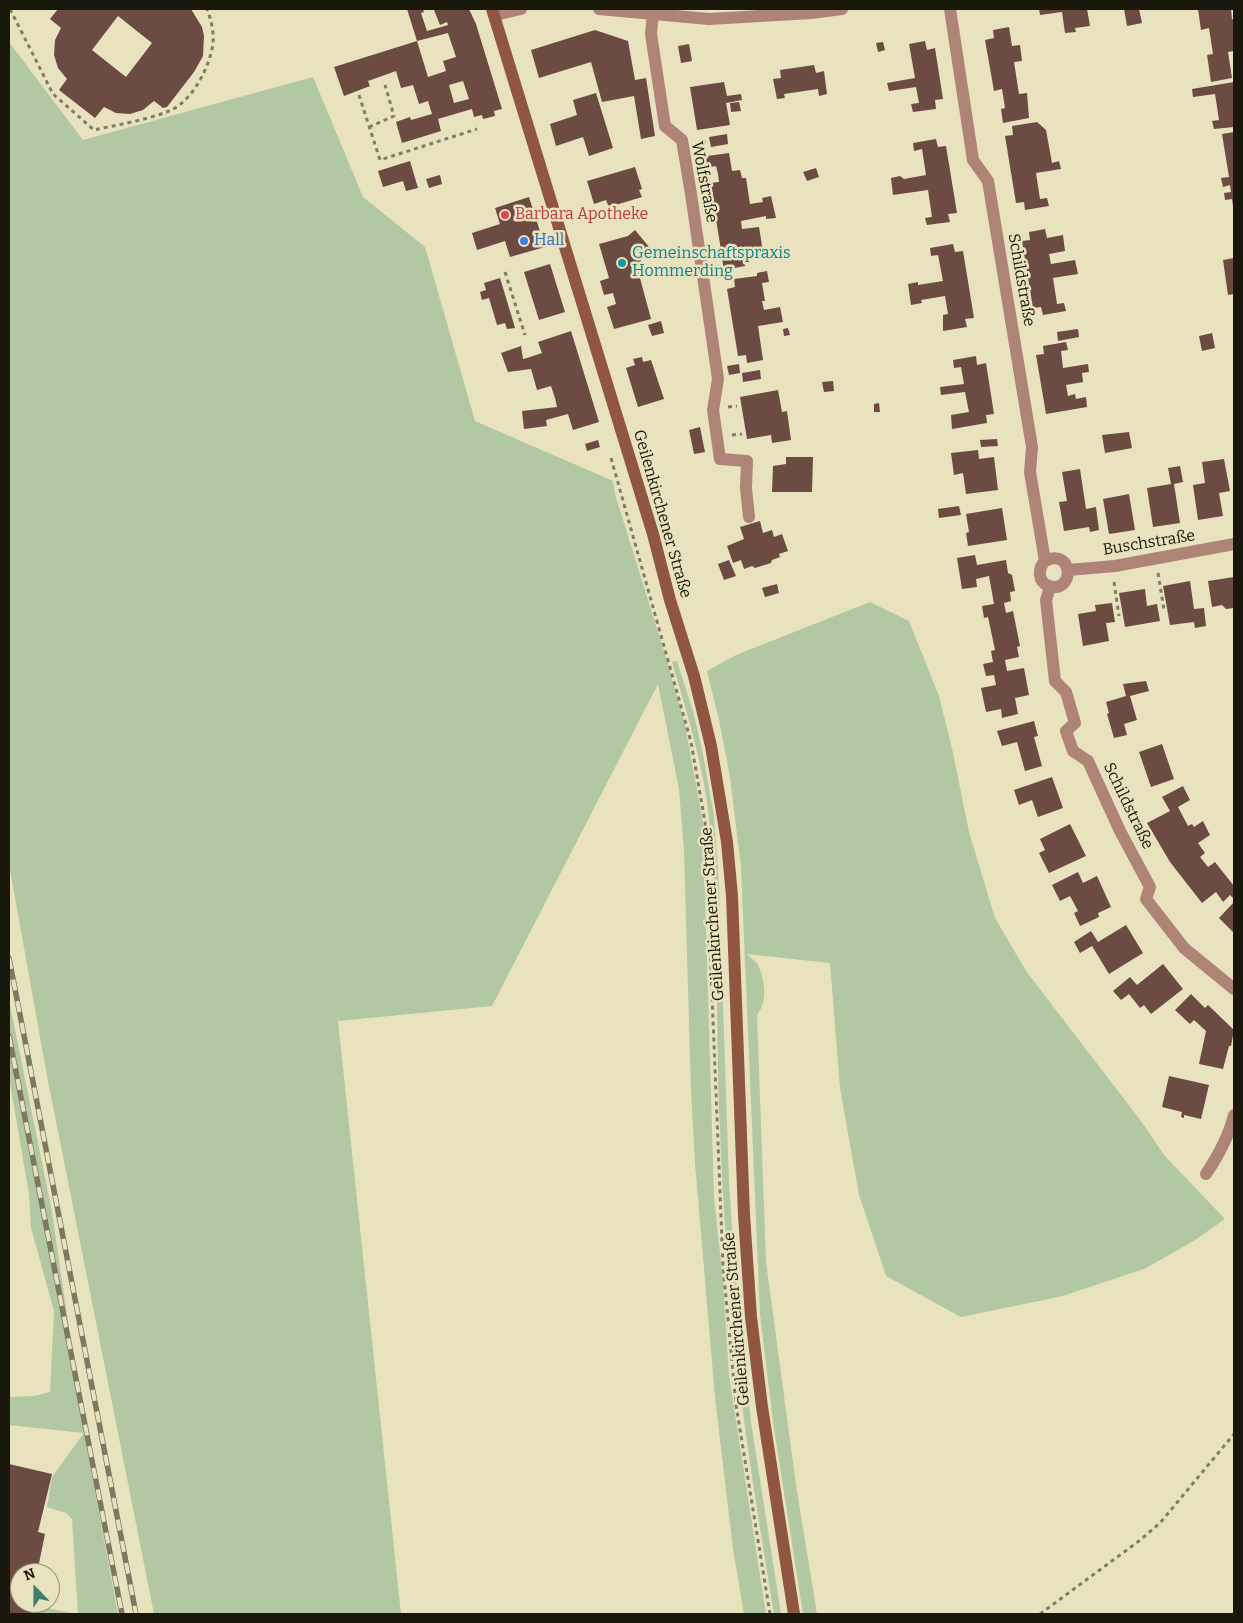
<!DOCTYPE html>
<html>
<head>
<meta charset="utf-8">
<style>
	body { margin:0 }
	#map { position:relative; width:1243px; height:1623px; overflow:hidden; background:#e8e2bf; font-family:Bitter,serif }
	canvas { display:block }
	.frame { position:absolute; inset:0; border:10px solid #1a180b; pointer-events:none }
	.north { position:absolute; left:10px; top:1563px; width:50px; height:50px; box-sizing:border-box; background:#e8e2bf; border:1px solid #969177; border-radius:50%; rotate:338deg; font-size:14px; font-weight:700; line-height:20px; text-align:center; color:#1a180b }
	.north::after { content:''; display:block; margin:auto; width:18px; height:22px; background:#3f7f6e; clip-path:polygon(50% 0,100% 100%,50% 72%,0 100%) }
</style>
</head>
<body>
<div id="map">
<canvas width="1243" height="1623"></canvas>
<div class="frame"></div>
<div class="north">N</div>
</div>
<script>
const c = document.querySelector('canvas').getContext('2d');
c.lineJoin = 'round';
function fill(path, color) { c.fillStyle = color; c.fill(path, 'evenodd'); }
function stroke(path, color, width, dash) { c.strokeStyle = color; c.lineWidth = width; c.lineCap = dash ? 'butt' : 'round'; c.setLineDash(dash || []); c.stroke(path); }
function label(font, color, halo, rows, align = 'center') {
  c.font = font + ' Bitter,serif'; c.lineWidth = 5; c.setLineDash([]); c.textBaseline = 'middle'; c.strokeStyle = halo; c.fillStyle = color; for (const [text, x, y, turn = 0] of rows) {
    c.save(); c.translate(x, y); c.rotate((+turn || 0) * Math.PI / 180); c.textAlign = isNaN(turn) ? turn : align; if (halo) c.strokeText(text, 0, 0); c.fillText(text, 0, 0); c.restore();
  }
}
fill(new Path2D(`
	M9,42L83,140L313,77L363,197L425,247L475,421L613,481L615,494L668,664L685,725L703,823L714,1197L723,1281L729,1375L766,1614H744L733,1549L715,1397L695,1163L691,1092L684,851L679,789L658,684L492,1006L338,1021L401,1614H154L47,1076L9,864Z
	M870,602L909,621L939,696L952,748L969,832L995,918L1026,971L1141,1121L1164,1155L1225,1219L1192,1242L1144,1269L1063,1296L961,1317L886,1276L859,1195L840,1088L830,963L747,954C750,958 756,961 758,965C765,981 768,1001 757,1015L766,1262L796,1485L817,1614H803L773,1422L760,1314L741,867L730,777L719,720L707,671L736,655Z
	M677,661L693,711L702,749L714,816L719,885L729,1182L735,1270L751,1422L781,1614H774C761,1533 747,1452 738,1371C729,1291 723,1210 720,1130C715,1026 720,921 709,817C703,763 687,713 672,662Z
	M9,1000L52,1212L84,1433L118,1614H78L72,1519L66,1513L47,1507L52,1477L84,1433L9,1425V1397L35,1396L50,1392L54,1311L31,1228L29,1194L9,1077Z
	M38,1606L76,1614H37Z`), '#b1c8a2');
fill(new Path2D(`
	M58,9H191L202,27L204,36L203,56L194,72L167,107L163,108L154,101L143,110L130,114L116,113L104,107L95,118L59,90L67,79L58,68L54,55L55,40L61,28L50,19ZM118,16L152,43L126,77L92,50Z
	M407,9H423L424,12L421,13L427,31L448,25L447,22L440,25L434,10L438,9H469L476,24L502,109L494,111L495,116L483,119L482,115L474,117L472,109L438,119L441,131L402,143L396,122L410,117L411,120L432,114L428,101L419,104L413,85L401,88L396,71L368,81L370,86L344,96L334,67L417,41ZM448,33L456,57L443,61L446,71L428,77L417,41ZM463,81L469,99L454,103L449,85Z
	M1039,9H1087L1090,26L1075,28L1076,32L1065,33L1062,12L1040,15Z
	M1124,9H1139L1142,23L1127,26Z
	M1198,9H1231L1232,19L1234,20V51L1228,52L1232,78L1211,82L1207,55L1213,54L1209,28L1201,30Z
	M1009,27L1012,46L1020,45L1022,61L1014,62L1019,94L1027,93L1029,118L1003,123L1001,109L1005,108L1002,89L994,91L985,40L994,38L993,30Z
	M595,30L628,41L635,80L646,78L655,136L641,139L634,96L602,102L591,62L539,78L531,50Z
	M925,41L927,50L935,48L943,99L935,100L936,109L913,112L911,104L919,103L916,87L889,91L887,83L915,78L909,44Z
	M883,42L885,50L878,52L876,43Z
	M689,44L692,61L681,63L678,46Z
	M814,65L816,73L824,71L827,94L819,96L818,89L784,94L785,98L777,99L773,79L781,78L780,70Z
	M724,82L727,96L741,94L742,100L726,103L730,125L697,130L690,87Z
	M1234,82V127L1214,129L1212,121L1219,120L1215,94L1193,97L1192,89Z
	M596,93L613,148L589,156L583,137L556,146L550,124L577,115L573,100Z
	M739,102L741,111L731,112L730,103Z
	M1037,122L1046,130L1052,163L1059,161L1061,169L1036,173L1040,199L1047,198L1049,206L1025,210L1024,202L1016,203L1005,136L1013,135L1012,126Z
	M1234,132V205L1233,206L1232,199L1225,200L1224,193L1231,192L1230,185L1223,187L1221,178L1229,177L1222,134Z
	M727,134L728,144L711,147L709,137Z
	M936,139L938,147L946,146L957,213L948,214L950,222L927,225L925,218L932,217L928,190L893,195L891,178L900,176L904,179L926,175L922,149L914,151L913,143Z
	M729,153L732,171L740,170L742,178H746L750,204L763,202L762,198L771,196L776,218L766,219V216L741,221L742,229L759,227L763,252L743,255L745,266L724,270L722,258L730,257L729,249L721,250L710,183L719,182L718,174L716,166L701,169L700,157Z
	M410,161L418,188L406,191L403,181L383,187L378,171Z
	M635,167L642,189L639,190L642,197L609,207L606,200L594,204L587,181Z
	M816,168L819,177L807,181L803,172Z
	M440,175L442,184L429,188L426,179Z
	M529,197L545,247L510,257L505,241L477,250L472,233L500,224L495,208Z
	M1045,229L1047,238L1063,235L1065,251L1049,254L1051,264L1075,260L1078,274L1053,278L1057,304L1064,303L1066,311L1043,315L1041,307L1033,308L1022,241L1030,240L1029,232Z
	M635,230L650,248L639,256L642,259L637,267L651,319L614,329L607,307L616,304L613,293L604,295L600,281L609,278L599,244L628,236Z
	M953,244L955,252L963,251L974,318L965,319L967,327L943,331V315L948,314L945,296L921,300L922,303L911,305L908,284L918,282V285L943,281L938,255L931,256L930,248Z
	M1234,258V294L1228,295L1223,260Z
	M550,264L565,312L539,320L524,272Z
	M767,271L769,282L762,283L765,301H762L764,310L780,307L783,322L758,326L763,360L747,363L746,355L738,356L727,289L735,287L734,279L757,276V273Z
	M500,278L513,321L515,328L507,329L505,323L497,325L489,298L482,300L480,292L486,290L484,283Z
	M661,321L664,333L652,336L648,325Z
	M788,328L790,335L784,336L783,329Z
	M1078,329L1079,337L1058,341L1057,332Z
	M571,331L599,422L573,430L568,414L546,420L547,426L524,429L522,411L557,407L555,398L551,386L537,390L531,369L508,372L501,353L521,346L523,359L527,358L542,353L538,342Z
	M1212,333L1215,348L1202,351L1199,336Z
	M1066,342L1068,350L1061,351L1063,368L1088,364L1089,372L1082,373L1083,382L1066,385L1068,396L1075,394L1076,399L1086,397L1087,407L1046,414L1036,355L1044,354L1043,346Z
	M976,356L977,365L986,363L994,414L986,415L987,423L952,429L951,415L969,412L965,392L941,395L940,387L964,384L961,367L954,368L953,360Z
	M642,357L643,362L651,360L664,399L638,407L626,368L635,365L633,359Z
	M739,364L740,373L729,375L727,366Z
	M760,370L761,379L743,382L742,373Z
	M833,381L834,391L824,392L822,382Z
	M778,390L782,412L787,411L791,440L772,443L771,435L747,439L740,397Z
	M879,403L880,412H874V404Z
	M700,427L705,452L694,454L689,430Z
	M1129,432L1132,448L1105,453L1102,435Z
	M997,439L998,446L981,447L980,440Z
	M598,440L600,447L587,451L585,444Z
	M978,450L979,459L994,457L998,490L966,494L963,473L954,475L951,453Z
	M786,457H813L812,492H772L773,466L786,464Z
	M1224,459L1230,491L1219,493L1223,516L1198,520L1193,485L1205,483L1202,462Z
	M1180,466L1183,482L1174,484L1180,523L1153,527L1147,488L1171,484L1168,468Z
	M1080,469L1086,509L1096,507L1099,530L1090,532L1089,527L1064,531L1059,502L1067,501L1062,472Z
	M1129,494L1135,530L1109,534L1103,499Z
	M959,506L961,515L939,518L938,509Z
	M1002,508L1007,540L968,546L966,533L969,532L966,514Z
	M760,521L763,533L772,530L774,537L782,534L788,551L779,554L780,557L772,560L771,563L755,568L752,566L744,569L741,560L733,563L727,546L744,539L740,527Z
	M975,555L977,565L1006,560L1008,573L1012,575L1015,591L1010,592L1011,601L1004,603L1006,613L1013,611L1020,646L1017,647L1019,657L1005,660L1007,671L1024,668L1029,695L1015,698L1018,714L1002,718L1001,709L986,712L981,688L996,685L994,675L986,676L983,664L993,662L991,651L995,650L988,617L984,618L982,606L994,604L989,576L976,579L977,587L962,589L957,558Z
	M729,560L736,576L724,580L718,564Z
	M1234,577V608L1226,609L1222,605L1212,607L1208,581Z
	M1190,581L1194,609L1204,608L1206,626L1195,628L1194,622L1170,625L1163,586Z
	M777,584L779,593L765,597L762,588Z
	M1145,589L1147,606L1157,604L1160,621L1125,627L1119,593Z
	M1112,603L1115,622L1106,623L1109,641L1083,646L1078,614L1096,611L1095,605Z
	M1146,681L1149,691L1130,696L1137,720L1124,724L1127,735L1114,738L1107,714L1109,713L1106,702L1126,696L1123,684Z
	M1034,721L1038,736L1034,737L1042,766L1025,771L1017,742L1002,746L997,731Z
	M1162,744L1174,779L1151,787L1139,752Z
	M1052,777L1063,808L1038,817L1032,800L1019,805L1014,790Z
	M1183,786L1190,800L1178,807L1188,826L1192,824L1194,827L1203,821L1210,835L1198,843L1205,853L1200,857L1208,867L1215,862L1234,886V899L1230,895L1223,902L1216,892L1202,903L1170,862L1147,823L1170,811L1162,797Z
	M1070,824L1086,856L1049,873L1039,853L1045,850L1040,839Z
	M1078,872L1083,883L1097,876L1111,907L1098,913L1099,917L1080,926L1074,913L1078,911L1070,896L1060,901L1052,885Z
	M1234,902V933L1219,918Z
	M1126,925L1143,953L1109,974L1092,946L1080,953L1074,942L1091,931L1098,942Z
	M1163,964L1183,989L1151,1014L1144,1005L1140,1008L1129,994L1121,1000L1113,991L1130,977L1137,985Z
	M1191,994L1205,1008L1208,1005L1234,1030L1231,1046H1229L1223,1069L1199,1064L1206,1031L1194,1020L1190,1024L1175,1010Z
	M1169,1076L1209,1085L1201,1119L1184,1115V1118L1181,1117L1182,1112L1162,1107Z
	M9,1464L52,1474L38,1532L45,1534L37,1573H20V1603H33L32,1614H9V1570L10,1557L9,1556Z`), '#6c4b42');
stroke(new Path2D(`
	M10,9L53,94L94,130C116,125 147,120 169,111C192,102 210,67 213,43C214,32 211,19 207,9
	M359,95L380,160L477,129
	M369,127L394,116L385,85
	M697,143L706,142
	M505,272L525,335
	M728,407L737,406
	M732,435L742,434
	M611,458L691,742L705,822L723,1266L736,1405L770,1614
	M1158,573L1164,610
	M1114,582L1119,616
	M1040,1614L1139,1541L1160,1523L1234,1434`), '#817d65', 3, [4, 4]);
stroke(new Path2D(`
	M599,9L709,19L811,13L842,9
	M950,9L973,160L988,181L1032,447L1030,472L1045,561C1038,568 1037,582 1049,586C1075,594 1074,547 1045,561
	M653,13L651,34L665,126L682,140L691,194L718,379L713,410L720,459L747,461L746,488L749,517
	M495,15L521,9
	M1068,570L1115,566L1234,544
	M1050,587L1046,600L1055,681L1066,692L1075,723L1066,731L1073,751L1088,761L1120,831L1150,887L1146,899L1184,948L1234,989
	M1206,1174C1218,1156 1229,1136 1234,1115`), '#ad8475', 12);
stroke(new Path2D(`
	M492,9L653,534L670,600L694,676L711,746L727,842L732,896L744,1215L751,1317L762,1407L794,1614`), '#905641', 12);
const rail = new Path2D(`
	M9,958L136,1614
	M9,1036L122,1614`);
stroke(rail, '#7c7861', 5.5);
stroke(rail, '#e8e2bf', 4, [11]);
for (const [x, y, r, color] of [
	[505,215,5,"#e0444e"],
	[524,241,5,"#3f7fe0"],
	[622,263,5,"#0f9aa8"]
]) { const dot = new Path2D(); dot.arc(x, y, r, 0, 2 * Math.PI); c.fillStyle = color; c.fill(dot); stroke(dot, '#e8e2bf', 2); }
label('16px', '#1a180b', '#e8e2bf', [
	["Wolfstraße",704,182,79],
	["Schildstraße",1021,280,80],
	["Geilenkirchener Straße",662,514,74],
	["Buschstraße",1149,543,-9],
	["Schildstraße",1128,806,64],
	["Geilenkirchener Straße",713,914,-94],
	["Geilenkirchener Straße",737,1319,-95]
]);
label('16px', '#be3a42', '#e8e2bf', [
	["Barbara Apotheke",515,215]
], 'left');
label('16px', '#366cbe', '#e8e2bf', [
	["Hall",534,241]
], 'left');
label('16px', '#0d838f', '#e8e2bf', [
	["Gemeinschaftspraxis",632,254],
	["Hommerding",632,272]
], 'left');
</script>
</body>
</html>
